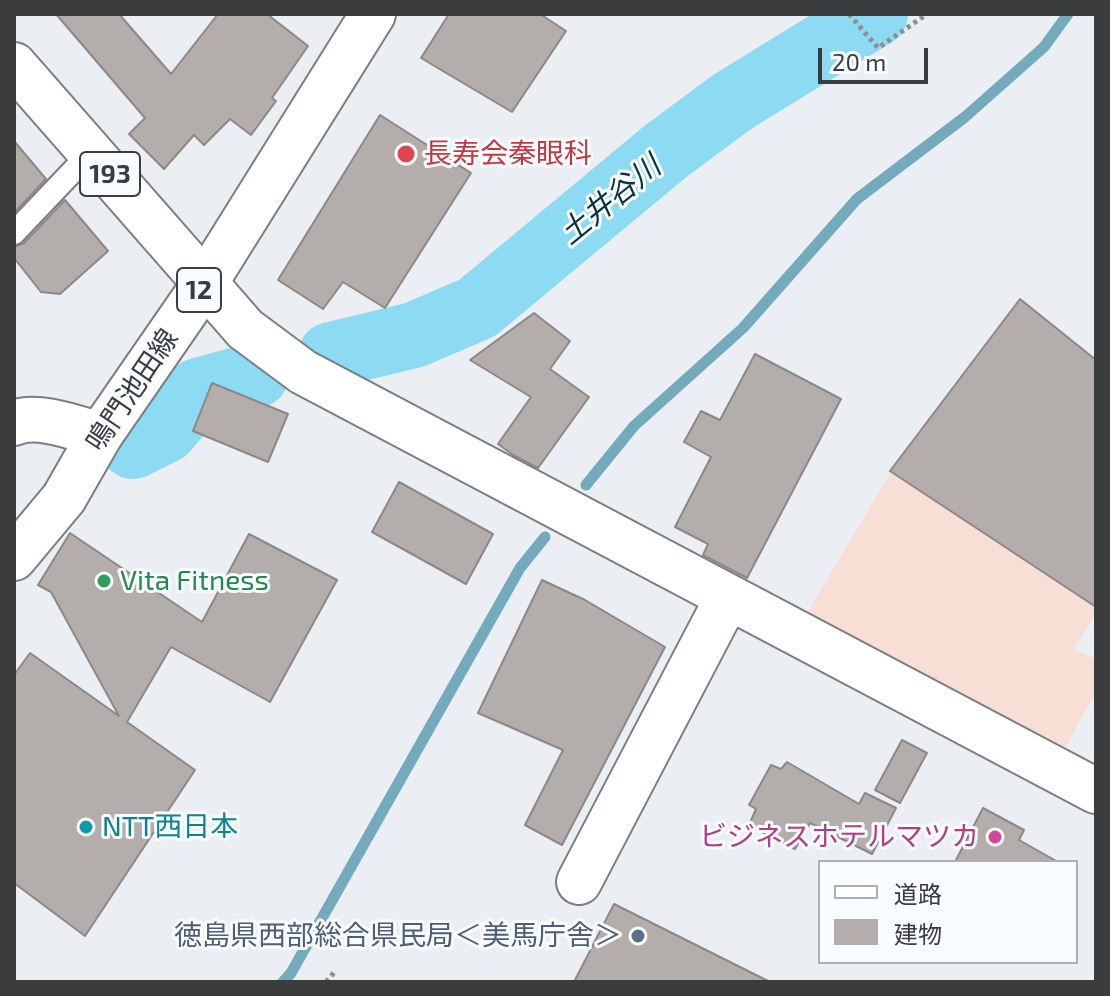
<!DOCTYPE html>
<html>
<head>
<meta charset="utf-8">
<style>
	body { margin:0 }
	#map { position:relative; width:1110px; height:996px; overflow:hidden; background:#ebeff3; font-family:"Exo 2","Noto Sans JP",sans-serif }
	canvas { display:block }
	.frame { position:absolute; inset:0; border:16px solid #3a3c3d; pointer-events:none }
	.legend { position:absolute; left:818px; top:860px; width:260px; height:104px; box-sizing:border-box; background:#f9fcff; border:2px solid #adafb1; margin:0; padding:10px 14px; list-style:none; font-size:24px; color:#3a3c3d }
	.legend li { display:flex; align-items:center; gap:16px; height:40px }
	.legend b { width:40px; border:2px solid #adafb1 }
	.scale { position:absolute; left:818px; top:48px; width:110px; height:36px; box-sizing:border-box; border:4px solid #3a3c3d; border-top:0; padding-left:10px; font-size:24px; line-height:28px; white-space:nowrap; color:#3a3c3d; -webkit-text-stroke:6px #f9fcff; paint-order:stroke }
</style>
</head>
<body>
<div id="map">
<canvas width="1110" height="996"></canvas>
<div class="frame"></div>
<ul class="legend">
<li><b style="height:10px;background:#fff"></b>道路</li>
<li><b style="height:22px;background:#b3adac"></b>建物</li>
</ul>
<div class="scale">20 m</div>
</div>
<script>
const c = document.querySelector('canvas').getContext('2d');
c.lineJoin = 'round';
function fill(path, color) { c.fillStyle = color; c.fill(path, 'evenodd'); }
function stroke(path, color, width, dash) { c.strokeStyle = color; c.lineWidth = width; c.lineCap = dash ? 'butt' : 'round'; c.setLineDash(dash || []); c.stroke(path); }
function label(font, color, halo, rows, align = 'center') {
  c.font = font + ' "Exo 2","Noto Sans JP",sans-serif'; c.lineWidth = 6; c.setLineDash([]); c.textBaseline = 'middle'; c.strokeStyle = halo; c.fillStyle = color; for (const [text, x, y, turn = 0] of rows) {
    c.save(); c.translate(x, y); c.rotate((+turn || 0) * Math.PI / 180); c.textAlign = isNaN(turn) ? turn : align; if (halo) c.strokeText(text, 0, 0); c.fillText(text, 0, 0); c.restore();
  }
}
fill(new Path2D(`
	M1020,299L1096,365V613L1074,649L1096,659V692L1059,759L808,612L893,468Z`), '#f8dfd6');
stroke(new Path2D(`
	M586,485L634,426L743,328L857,199L965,117L1044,47L1068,14
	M283,982L291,973L520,568L545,537`), '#73abbc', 11);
stroke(new Path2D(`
	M331,355L414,335L477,308L666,151L732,102L875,14
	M118,434L133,446L165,430L198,391L256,375`), '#8cdbf3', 66);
const building = new Path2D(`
	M56,14H119L171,74L218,14H267L308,46L272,98L276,101L251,135L230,119L204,145L194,135L164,169L129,134L145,118Z
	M449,14H540L566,31L512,112L421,58Z
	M380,115L471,173L385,308L343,282L323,309L278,280Z
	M14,141L46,179L14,213Z
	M65,200L108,251L60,294L41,292L14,258V247L24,243Z
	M1020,299L1096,360V607L890,471Z
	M534,313L570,341L550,369L589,397L538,468L513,455L498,444L531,397L470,360Z
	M755,354L841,399L747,578L703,555L708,544L675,527L711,457L684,442L701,411L720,420Z
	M212,383L288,414L268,462L193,431Z
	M399,482L493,534L466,584L372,532Z
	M70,533L202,622L249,534L337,580L270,702L171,647L127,722L195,770L85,936L14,883V675L30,653L119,716L51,592L38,585Z
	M542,580L585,600L665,647L562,845L525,825L563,750L478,713Z
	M902,740L927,753L900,803L875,790Z
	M787,762L859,804L865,793L896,808L872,854L810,823L795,849L749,825L756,809L749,805L771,765L781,769Z
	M983,808L1024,830L1019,840L1058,862H955Z
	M614,904L770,982H574Z`);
fill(building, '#b3adac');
stroke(building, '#8d8787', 2);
const lane = new Path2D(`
	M14,233L91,152`);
const street = new Path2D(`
	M14,423C37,413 76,428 100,435
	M579,882L728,597`);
const secondary = new Path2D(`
	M205,283L245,329L303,372L1096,791`);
const primary = new Path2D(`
	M14,558L64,498L100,435L205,283L373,14`);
const highway = new Path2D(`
	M14,65L205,283`);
stroke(lane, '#7a7e81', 26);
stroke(street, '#7a7e81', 48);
stroke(secondary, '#7a7e81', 48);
stroke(primary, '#7a7e81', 48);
stroke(highway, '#7a7e81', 48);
stroke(new Path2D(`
	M849,14L878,48L927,14
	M326,982L336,970`), '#8c8f92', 5, [4, 4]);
stroke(lane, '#fff', 22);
stroke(street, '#fff', 44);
stroke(secondary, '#fff', 44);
stroke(primary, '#fff', 44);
stroke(highway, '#fff', 44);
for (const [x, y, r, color] of [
	[406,154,10,"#e0444e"],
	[104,581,8,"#2e9e5b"],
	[86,827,8,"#0f9aa8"],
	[995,837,8,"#d1479c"],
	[638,936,8,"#5c6f8a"]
]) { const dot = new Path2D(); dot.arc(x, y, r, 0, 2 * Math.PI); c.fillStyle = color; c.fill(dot); stroke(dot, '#f9fcff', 3); }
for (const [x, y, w] of [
	[110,174,60],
	[199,290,44]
]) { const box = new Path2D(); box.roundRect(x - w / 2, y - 22, w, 44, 6); c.fillStyle = '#f9fcff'; c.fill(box); stroke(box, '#3a3c3d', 2); }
label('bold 26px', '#3a3c3d', null, [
	["193",110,174],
	["12",199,290]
]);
label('28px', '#be3a42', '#f9fcff', [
	["長寿会秦眼科",424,154]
], 'left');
label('28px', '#3a3c3d', '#f9fcff', [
	["鳴門池田線",132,390,-56]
]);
label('28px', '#27864d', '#f9fcff', [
	["Vita Fitness",120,581]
], 'left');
label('28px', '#0d838f', '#f9fcff', [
	["NTT西日本",102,827]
], 'left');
label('28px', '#b23c85', '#f9fcff', [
	["ビジネスホテルマツカ",979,837]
], 'right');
label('28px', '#4e5e75', '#f9fcff', [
	["徳島県西部総合県民局＜美馬庁舎＞",622,936]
], 'right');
label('italic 30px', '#0c333d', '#f9fcff', [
	["土井谷川",610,200,-39]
]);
</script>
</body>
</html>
